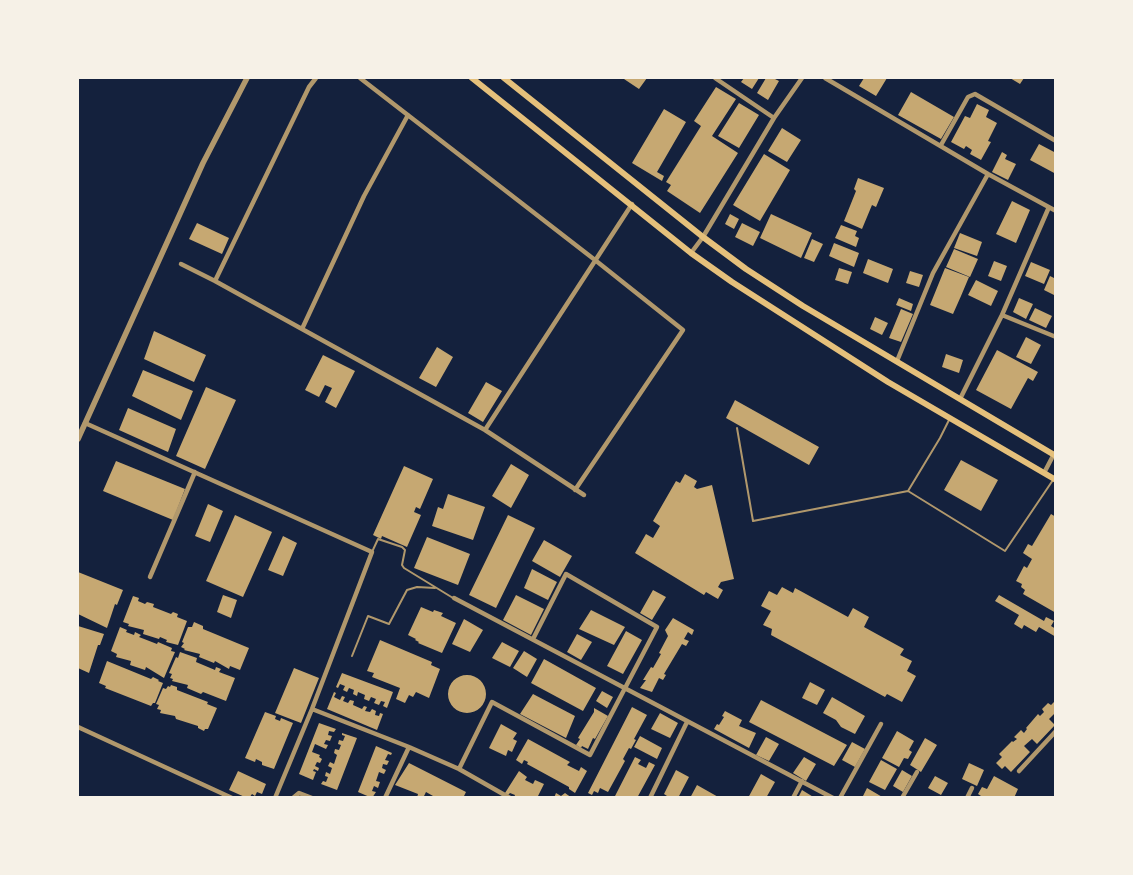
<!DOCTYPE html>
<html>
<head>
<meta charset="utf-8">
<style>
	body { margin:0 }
	#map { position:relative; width:1133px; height:875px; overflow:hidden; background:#14213d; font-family:Bitter,serif }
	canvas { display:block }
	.frame { position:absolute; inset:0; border:79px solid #f6f1e7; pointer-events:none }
</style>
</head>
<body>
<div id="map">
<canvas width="1133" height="875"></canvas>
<div class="frame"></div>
</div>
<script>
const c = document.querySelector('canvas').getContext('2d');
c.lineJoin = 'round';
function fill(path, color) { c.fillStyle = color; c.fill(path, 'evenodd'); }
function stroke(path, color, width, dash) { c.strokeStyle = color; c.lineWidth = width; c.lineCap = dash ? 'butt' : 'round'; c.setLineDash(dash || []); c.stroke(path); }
fill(new Path2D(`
	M625,78H647L639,89L624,79Z
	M744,78H759L752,89L741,82Z
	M766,78H773L779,81L768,100L757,93Z
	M864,78H887L876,96L859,86Z
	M1010,78H1024L1020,84Z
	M716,87L736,99L712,136L738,153L700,213L667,191L671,185L666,182L701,126L694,121Z
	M911,92L954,117L941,139L898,115Z
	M739,103L759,115L739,148L718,136Z
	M977,104L989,110L986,117L997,123L988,141L991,142L981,160L970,154L972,150L966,146L964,149L951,142L965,116L970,118Z
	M664,109L686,122L657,172L664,176L662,181L632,163Z
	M782,128L801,140L787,162L768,151Z
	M1039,144L1056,153V174L1030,160Z
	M1002,152L1007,155L1005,159L1016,164L1008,180L992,172Z
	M764,154L790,170L760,221L733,205Z
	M858,178L884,188L876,207L872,205L862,229L844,221L856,191L854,189Z
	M1012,201L1030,210L1016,243L996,234Z
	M730,214L739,219L734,229L725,224Z
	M771,214L812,233L801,258L760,238Z
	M197,223L229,238L222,254L189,239Z
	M742,223L760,232L753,246L735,237Z
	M841,225L857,231L855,236L859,238L856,247L835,238Z
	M960,233L982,242L977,256L954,248Z
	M812,239L823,244L814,262L804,258Z
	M834,243L859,253L854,267L829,256Z
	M954,249L978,259L970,277L946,267Z
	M868,259L893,269L888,283L863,273Z
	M994,261L1007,266L1001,281L988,276Z
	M1031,262L1050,270L1044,284L1025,276Z
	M839,268L852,272L848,284L835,280Z
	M945,268L969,277L961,296L941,288L961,296L953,314L930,305Z
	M910,271L923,275L919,287L906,283Z
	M1050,276L1056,279V296L1044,290Z
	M976,280L998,291L991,306L968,295Z
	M899,298L913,304L911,311L896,305Z
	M1019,298L1033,304L1026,319L1013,312Z
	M1035,308L1052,316L1046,328L1029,320Z
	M901,309L913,314L901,342L889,338Z
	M875,317L888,323L882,335L870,329Z
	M154,331L206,355L194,382L144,359Z
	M1026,337L1041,345L1031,364L1016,357Z
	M437,347L453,357L436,387L419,378Z
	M997,350L1038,372L1033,381L1028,378L1011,409L976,390Z
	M946,354L963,360L959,373L942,367Z
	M323,355L355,371L336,408L325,402L332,388L325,385L319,397L305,390Z
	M143,370L193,391L181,420L132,396Z
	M486,382L502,391L483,422L468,413Z
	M206,387L236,400L205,469L176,456Z
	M735,400L819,447L809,465L726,418Z
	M128,408L176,429L168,452L119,430Z
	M961,460L998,480L981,511L944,490Z
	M116,461L185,489L173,520L103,491Z
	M511,464L529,475L511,508L492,496Z
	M404,466L433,479L420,509L416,507L414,512L421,515L407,547L382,536L381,539L373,535Z
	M685,474L697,481L694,487L697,489L712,485L734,579L721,582L718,587L723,590L718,599L706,592L704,595L635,553L646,534L653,538L660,526L653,521L676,481L680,483Z
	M448,494L485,507L473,540L432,526L438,507L443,509Z
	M208,504L223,511L210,542L195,536Z
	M1051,514L1056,517V613L1023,594L1025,590L1021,587L1022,584L1016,581L1024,566L1027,568L1032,559L1023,553L1028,544L1032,546Z
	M235,515L272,532L243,597L206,581Z
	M508,515L535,528L496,608L469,595Z
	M283,536L297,543L283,576L268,570Z
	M427,537L470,554L458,585L414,568Z
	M544,540L572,556L560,577L532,561Z
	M532,569L557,582L548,600L524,588Z
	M78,572L123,590L117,605L115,604L107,628L78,614Z
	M782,587L793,593L795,588L848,617L853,608L869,617L864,627L904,649L900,655L912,661L907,671L916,676L902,702L887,694L885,697L771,635L772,629L763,625L771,611L761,606L769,591L777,595Z
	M653,590L666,597L652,620L640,613Z
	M223,595L237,600L231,618L217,612Z
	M516,595L544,609L531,635L503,620Z
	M999,595L1044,621L1046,617L1054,621L1051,626L1056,629V637L1039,627L1036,632L1024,625L1022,629L1014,624L1019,615L995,601Z
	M133,596L139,598L138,601L145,604L147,602L154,604L153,607L171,614L173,612L178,614L177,617L187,621L178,645L166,642L167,640L160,637L159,639L143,634L144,630L128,626L129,624L123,622Z
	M421,607L433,612L434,610L443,613L441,616L456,623L442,653L418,643L419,642L415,640L416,639L408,635Z
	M591,610L625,627L614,645L579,629Z
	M673,618L694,630L692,635L688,632L684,639L689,641L686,646L682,644L664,674L666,675L663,680L659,678L652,692L640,688L646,680H643L651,667L653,668L661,654L659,653L668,636L665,630Z
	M464,619L483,630L470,652L452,644Z
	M194,622L203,626V629L249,648L240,670L230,666L229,669L215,661L214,663L199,657L200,654L184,650L185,649L181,647L184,643L182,642L188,627H192Z
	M78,626L104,634L100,645H98L89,673L78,668Z
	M120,627L127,630L126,632L134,635L135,632L141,635L139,637L157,644L158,642L172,648L171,651L175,652L164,678L146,667L145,670L130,665L131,661L116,657L117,654L111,651Z
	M626,631L642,640L623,674L607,666Z
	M577,634L592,642L581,660L567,652Z
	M380,640L432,662L431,665L440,669L429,698L416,692L413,697L409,695L405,703L396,699L400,688L372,677L374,673L367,671Z
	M502,642L519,651L510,667L492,658Z
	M524,651L537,659L527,677L513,668Z
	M180,652L197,658L196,662L215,670L216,667L221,669L219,672L235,678L226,701L203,692L201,694L187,688L188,685L172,681L173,679L170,678L172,674L169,673L176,657L178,658Z
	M544,659L596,688L583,711L531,683Z
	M107,661L151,679L153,677L159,680L158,681L163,683L155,703H153L151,706L105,688L106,686L99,683Z
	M294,668L319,678L301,723L275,713Z
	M342,673L393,692L387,708L383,706L385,702L381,701L379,705L374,703L376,699L371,697L369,701L364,699L365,695L358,692L357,696L353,694L354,690L349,688L347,692L343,690L345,686L340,684L338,688L336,687Z
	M448 694a19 19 0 1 1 38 0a19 19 0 1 1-38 0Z
	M810,682L825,690L817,705L802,698Z
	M171,685L177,687V690L208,702L207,704L217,708L208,729H205L204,731L198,728V726L176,719L175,716L160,713L161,710L157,709L159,705L156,704L163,688L166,689L168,686L170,687Z
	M602,691L613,697L607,708L596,701Z
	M334,692L336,693L334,697L340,700L342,696L345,697L343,701L348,703L350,700L354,701L353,705L362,709L364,706L367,707L365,711L370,712L372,709L376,711L375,715L379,716L380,713L383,714L377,730L327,709Z
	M533,694L575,716L566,738L520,714Z
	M832,697L865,716L855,734L841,727L836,720L823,713Z
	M761,700L847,745L834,766L749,722Z
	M1056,700V712L1049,719L1055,725L1037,744L1032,739L1024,746L1030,752L1011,772L1005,766L1002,769L996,763L1002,757L999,754L1012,741L1013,742L1017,739L1014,737L1021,730L1024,733L1027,729L1026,728L1038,714L1040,716L1044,712L1042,709L1048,703L1051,705Z
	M632,707L647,715L634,739L636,740L631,749L629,748L623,759L625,761L608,792L600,788L598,793L594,791L592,795L588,793Z
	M594,708L608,716L595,739L593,738L588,749L582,746L581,748L576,745L580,739L578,738L594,712Z
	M725,711L742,720L739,726L756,733L749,748L714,729L717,724L719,725L724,717L722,716Z
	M265,712L276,716L275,719L280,721L281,718L293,723L274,769L262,765V762L256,759L255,762L245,758Z
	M660,713L678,723L670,738L651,729Z
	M319,723L336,729L334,732L329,731L328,735L332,736L330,741L326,740L324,744L328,745L326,749L315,744L312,752L320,755L319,757L322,759L320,763L317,762L315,766L319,768L318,771L314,769L313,771L316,772L313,780L299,774Z
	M501,724L517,733L513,739L517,741L512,752L508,750L506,756L489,748Z
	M897,731L914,741L909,750L912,752L908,759L904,758L899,767L882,758Z
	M342,733L357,738L337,790L321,784L323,781L326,782L328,777L325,776L326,772L330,774L332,768L328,766L330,762L334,764L337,755L334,753L335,749L339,750L341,745L338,744L339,740L343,741L345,736L342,735Z
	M640,736L662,748L657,759L634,747Z
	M766,737L779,744L769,761L756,755Z
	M925,738L937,745L921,772L910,765Z
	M528,739L570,762L567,765L579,771L581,767L587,771L575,793L569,789V787L527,764L528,762L524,760L522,764L516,760Z
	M852,742L865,749L855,767L842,760Z
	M376,746L392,753L391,755L388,754L385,760L389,761L387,765L383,764L382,768L386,770L384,774L379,772L376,781L380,782L378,788L374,786L372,791L376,792L372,798L358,792Z
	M635,757L641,760L638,764L646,768L649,762L655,765L637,798H614Z
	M804,757L816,764L806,781L793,773Z
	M881,760L897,769L885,790L869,782Z
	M409,763L466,792L463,798H432L433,796L426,792L423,798H417L418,794L395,785Z
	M969,763L984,770L977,786L962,779Z
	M676,770L689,777L678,798H670L664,794Z
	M902,770L912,776L903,792L893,786Z
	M238,771L266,784L262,794L257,792L255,796L252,794L249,798H247L229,790Z
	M519,771L527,777L525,780L533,784L535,780L544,784L538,796L539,798H514L515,795L510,793L508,795L505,793Z
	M761,774L775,782L766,798H748Z
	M935,776L948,783L941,795L928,788Z
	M994,776L1018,789L1014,798H984L978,794L982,787L987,789Z
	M697,785L720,798H690Z
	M867,788L884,798H862Z
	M802,790L815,798H798Z
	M556,793L561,796L565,793L572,798H554Z`), '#c6a872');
stroke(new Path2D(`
	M737,428L753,521L908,491L940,438L949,420
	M908,491L1005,551L1053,480
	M372,552L378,539L402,547L405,550L402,565L404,568L453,598
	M352,656L368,616L389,624L407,590L417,587L435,588`), '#b1986c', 2);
stroke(new Path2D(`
	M360,78L595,260L683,330L575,490
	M715,78L774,118
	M825,78L988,174L1056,211
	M941,145L968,97L975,94L1056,141
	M691,253L703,237L774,118L802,78
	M181,264L215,281L485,430L584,495
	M215,281L309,87L316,78
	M1002,315L1056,337
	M302,329L364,196L408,115
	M897,361L933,273L988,174
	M960,399L1002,315L1049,207
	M85,423L372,552L312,709L275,798
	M485,430L632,204
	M1044,473L1054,454
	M150,577L195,472
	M454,598L833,798
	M312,709L409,747L459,769L510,798
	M78,727L232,798
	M459,769L492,702L590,755L657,627L566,574L533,639
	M1019,771L1056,731
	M293,798L299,793L312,798
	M385,798L409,747
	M650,798L687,722
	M793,798L802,781
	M840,798L881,724
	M902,798L917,772
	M967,798L972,788`), '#b1986c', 4.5);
stroke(new Path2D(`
	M78,439L203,163L247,78`), '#b1986c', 5.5);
stroke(new Path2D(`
	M472,78L691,253L732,282L888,382L1056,480
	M504,78L703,237L746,269L803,306L1056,456`), '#e5c07b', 6);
</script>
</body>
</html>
